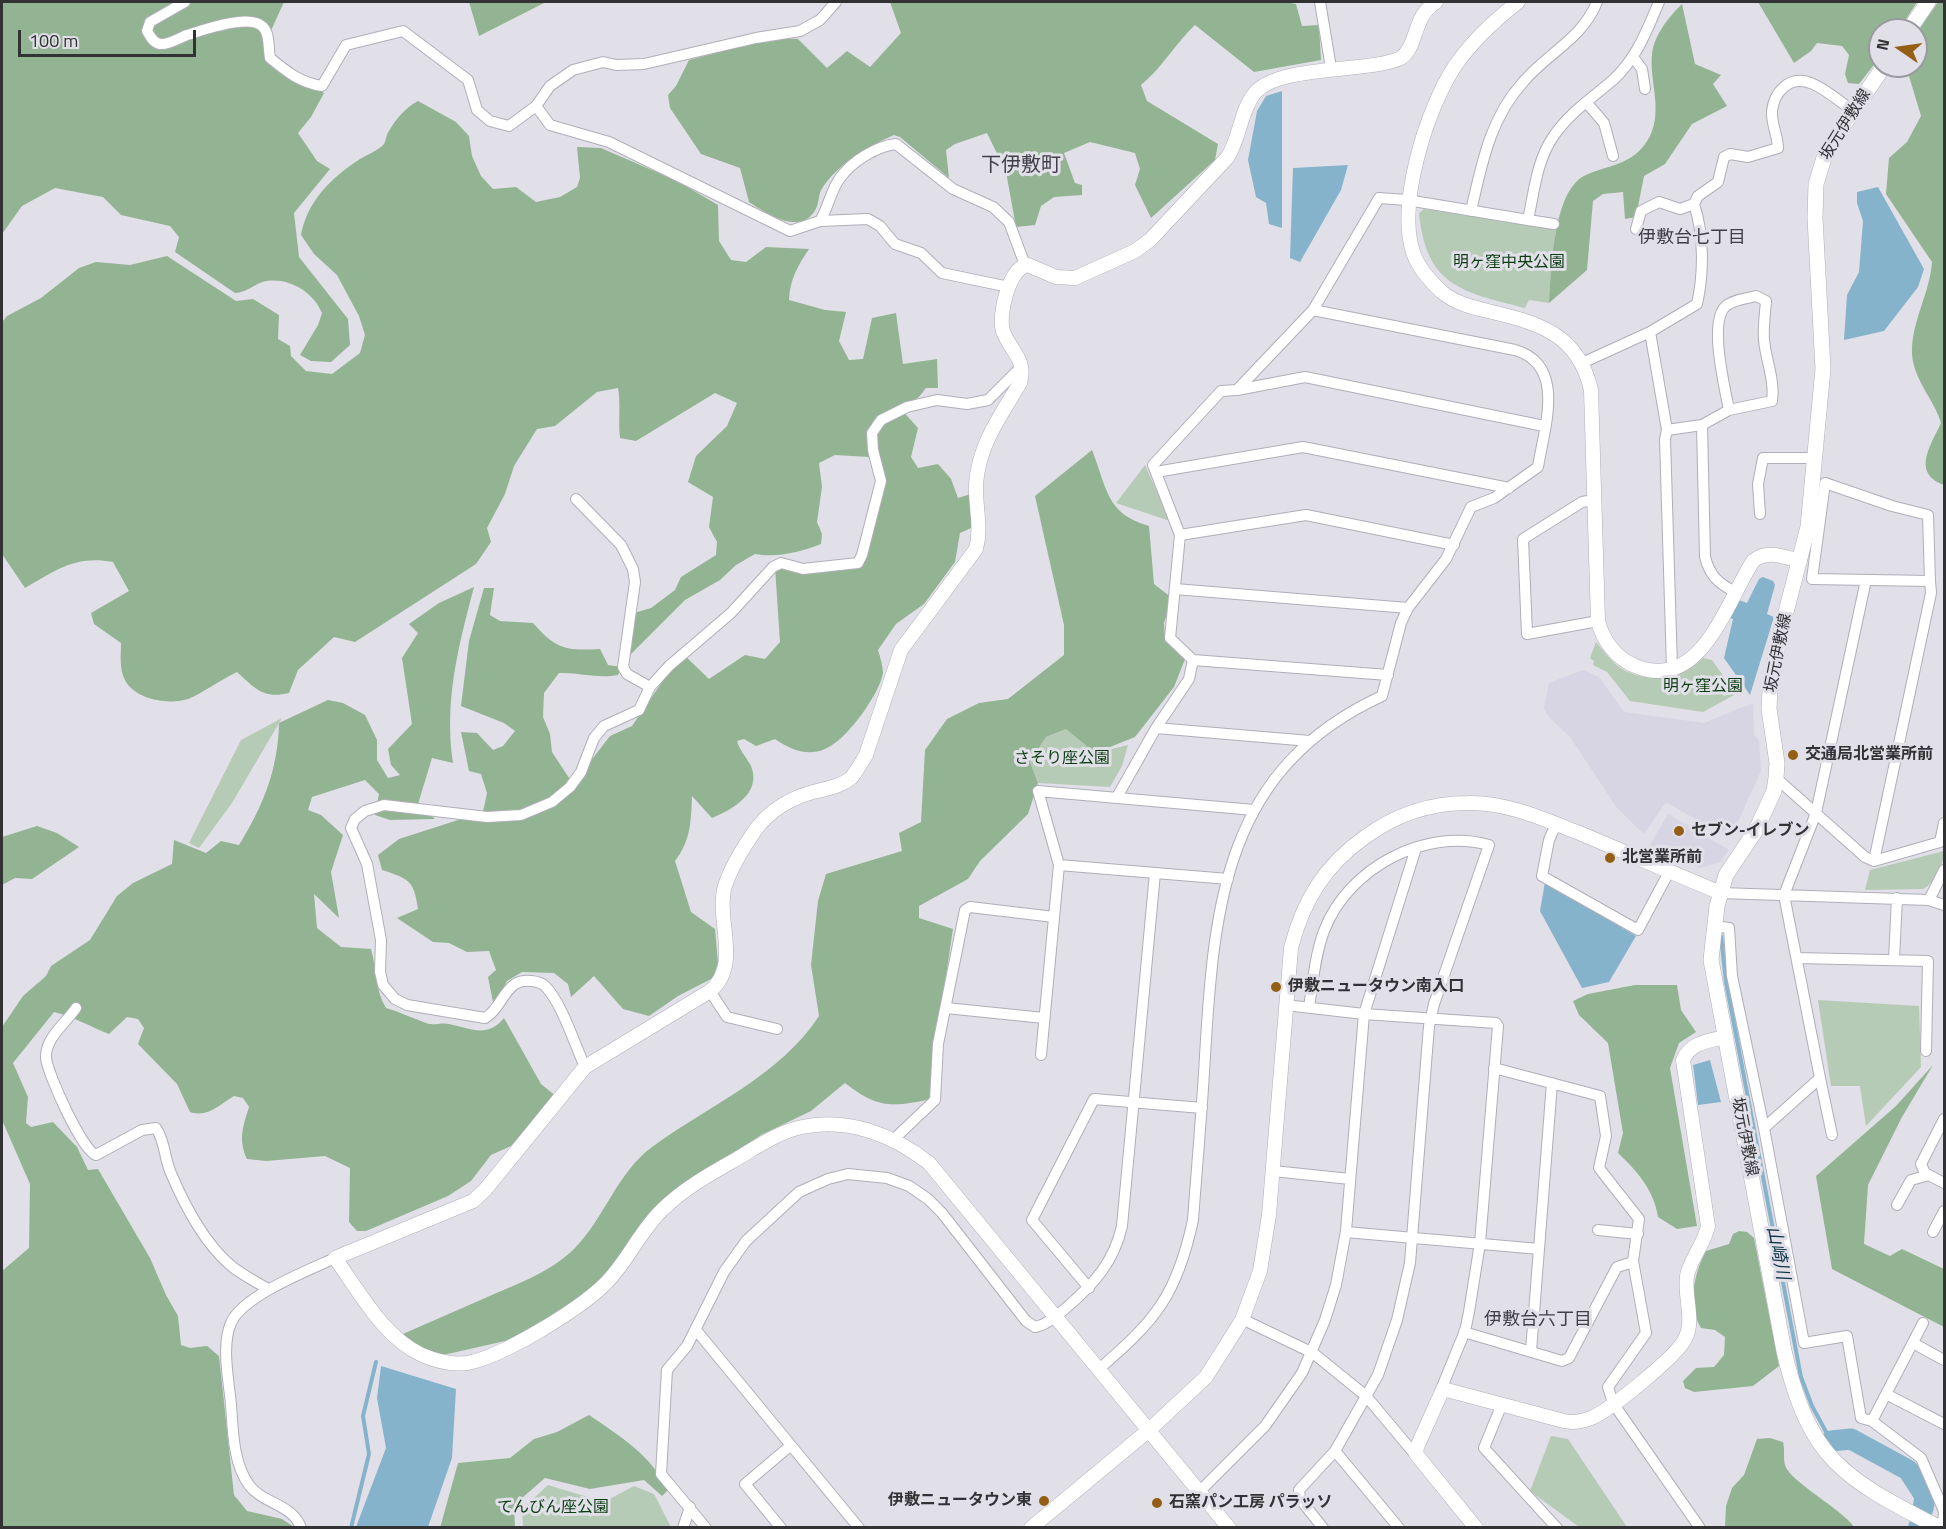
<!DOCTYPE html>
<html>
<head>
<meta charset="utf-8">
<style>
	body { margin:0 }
	#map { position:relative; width:1946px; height:1529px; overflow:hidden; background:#e1dfe8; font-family:"Titillium Web",sans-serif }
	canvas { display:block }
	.frame { position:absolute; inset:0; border:3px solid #323235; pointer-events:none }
	.north { position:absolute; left:1868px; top:18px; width:60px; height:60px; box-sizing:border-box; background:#e1dfe8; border:2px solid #9b9aa0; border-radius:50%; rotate:283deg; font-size:16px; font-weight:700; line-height:24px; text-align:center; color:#323235 }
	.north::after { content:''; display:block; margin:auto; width:21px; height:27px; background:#945f14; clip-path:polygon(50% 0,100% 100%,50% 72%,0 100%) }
	.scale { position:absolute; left:18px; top:30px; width:178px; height:27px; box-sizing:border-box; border:3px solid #323235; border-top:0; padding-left:8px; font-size:18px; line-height:21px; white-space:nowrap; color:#323235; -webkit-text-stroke:4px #e1dfe8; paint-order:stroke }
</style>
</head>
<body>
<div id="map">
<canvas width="1946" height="1529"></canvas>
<div class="frame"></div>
<div class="north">N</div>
<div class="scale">100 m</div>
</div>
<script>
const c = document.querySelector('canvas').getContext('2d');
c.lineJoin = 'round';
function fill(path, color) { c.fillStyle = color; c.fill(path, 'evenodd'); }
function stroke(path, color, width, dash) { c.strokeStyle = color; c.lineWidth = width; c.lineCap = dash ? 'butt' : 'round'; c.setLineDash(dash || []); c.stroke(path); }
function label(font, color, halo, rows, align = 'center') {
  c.font = font + ' "Titillium Web","Noto Sans JP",sans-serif'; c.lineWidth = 6; c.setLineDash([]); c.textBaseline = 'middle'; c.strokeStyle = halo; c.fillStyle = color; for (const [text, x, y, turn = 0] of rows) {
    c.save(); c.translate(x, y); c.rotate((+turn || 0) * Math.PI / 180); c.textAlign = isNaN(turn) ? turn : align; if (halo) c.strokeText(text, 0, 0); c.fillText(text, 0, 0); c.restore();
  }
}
fill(new Path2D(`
	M1583,670L1599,677L1624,712L1704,723L1753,703L1754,734L1759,741L1761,771L1730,839L1666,802L1644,834L1617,808L1570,737L1549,717L1544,708L1549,683Z
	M1668,814L1729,850L1720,862L1700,868L1650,845Z`), '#d7d4e4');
fill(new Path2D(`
	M1424,209L1556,229L1549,303L1529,300L1525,308C1462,292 1426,286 1419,213Z
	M1145,465L1170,521L1116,503Z
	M1596,642C1603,650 1610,660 1619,667C1645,685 1682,679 1703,658L1712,660L1736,694L1703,712L1630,701L1607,672L1593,665L1594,661L1590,658Z
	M282,718L232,803L199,848L189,843L241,740Z
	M1066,729L1095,753L1128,745L1122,766L1110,787L1038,783L1030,762L1046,737Z
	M1944,851C1944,864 1935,883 1923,889L1865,890L1870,870Z
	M1818,1000L1919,1006L1921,1067L1866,1126L1860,1086H1831Z
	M1551,1436L1568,1439L1627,1527H1579L1530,1491Z
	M548,1485L604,1502L634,1486L654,1494L671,1527H523L522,1509Z`), '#b6cbb5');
fill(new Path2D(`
	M2,2H284L264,46L285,67L324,93L311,117L298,133L317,161L330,169L294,213L299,257L348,319L350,345L331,362L311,361L300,355L318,325L322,313C313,292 290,278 267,281C256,282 247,293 235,293L175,252L179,237L170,226L121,215L103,197L55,188L22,206L2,234Z
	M469,2H546L479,36Z
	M890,2H1286L1296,4L1302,26L1319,25L1321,60L1254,72L1195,25C1175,44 1162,68 1141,85L1147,101L1218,144L1215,160L1151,218L1135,185L1140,169L1135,153L1090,142L1064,153L1075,183L1082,185V195L1054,197L1041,206L1035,225L1016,227L1006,172L987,133L955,144L946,150L949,178L900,137L894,135C867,147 837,164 821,190C818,197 819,206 814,212C798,235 766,213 749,202L740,168L701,154L670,108L668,95L676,86L689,60L772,38L798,39L827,68L847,51L870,67L901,33Z
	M1758,2H1917L1899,30H1880V57L1859,84L1848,83L1845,74L1849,55L1842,46L1817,43L1811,51L1794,63Z
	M1938,2H1944V485C1911,473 1931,445 1941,423C1934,399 1914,381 1912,354C1911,322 1930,293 1932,262L1886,194L1889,158L1907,142L1921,116L1906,66H1916V34Z
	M1682,4L1695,64L1721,75L1713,84L1727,106L1692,124L1665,164L1644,176L1636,217L1625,219L1623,192L1603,194L1593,201L1587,270L1549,303C1552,271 1552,190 1586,175C1611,164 1635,165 1650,136C1663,109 1649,80 1652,54C1654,35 1669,17 1682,4Z
	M418,101L456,122L469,136L472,156L481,176L493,189L516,187L536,202L560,197L577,187L580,178L577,147L601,148L677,181L718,205L719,241L731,260L746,262L766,247L809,249C798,265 790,279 789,300L825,310L846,312L839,341L849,360L863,359L872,318L896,313L903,364L937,359L938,388H926L919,397L900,408L918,428L911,457L918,468L938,464L951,479L958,498L971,494V528L960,533L955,562L924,604L896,624L878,650C880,657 883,666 883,673C881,686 869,704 862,714C837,747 815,767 775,739L756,746L744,739L737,741C740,751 747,758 751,766C762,793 733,809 712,818L692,796C691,821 691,840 675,861L691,912L715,929L718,963L713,978L678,996L649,1016L623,1009L594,976L571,997L568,984L554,973L522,972L507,981L494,1007L488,977L496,970L489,951L467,952L449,943L433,942L397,918L418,909C414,880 409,879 382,870L378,855L399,839L483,812L487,793L481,774L469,771L461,732L477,733L493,750L503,746L515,731L504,723L461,706L469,641L484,588H494L490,615L500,621L533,623C556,649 565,651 600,649L608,665L621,667L618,675C598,679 579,672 559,673L544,693L543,717L550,734L552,752L573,784L610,736L632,726L682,653L709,679L745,655L765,659L780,642L775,567H862L883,480L869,457L835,455L819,463L822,487L817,522L822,534L821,544C801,552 776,558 755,554L736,565L720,580L685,600L628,657L634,613L651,608L675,590L681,577L716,555L717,542L709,527L713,497L688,482L696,456L727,426L737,403L715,393L636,441L620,438C618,421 621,406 618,388L597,392L555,426L537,429L514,466L505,494L487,528L491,542L476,564L355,642L334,637L298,670L289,693C263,699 256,689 237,672C222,679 201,694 188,699C169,705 135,700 125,680C119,669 121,654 121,643L94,624L91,613L129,591L113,562C76,555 56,570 25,588L2,554V322L7,316L41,298L79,268L96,262L130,265L167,256L236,301L253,299L279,315L278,339L290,346L291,356L306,371L332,374L360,353L365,335L359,316L337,275L314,254L301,235C307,201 332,177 360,159C367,155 379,150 384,144C386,141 386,135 389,131C396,119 406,107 418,101Z
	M1092,450C1107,488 1106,514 1149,526L1154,584L1172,598L1164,623L1165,641L1185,659L1174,687L1135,737L1095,753L1066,729L1046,737L1030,762L1038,783L1028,814L980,861L968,879L919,906V918L953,929L936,1042L932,1099C892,1107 878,1109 845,1083L811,1111L761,1135L677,1192L617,1271L569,1310L518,1338L439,1356L396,1337C428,1323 460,1309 492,1295C522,1282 552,1271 575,1248C605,1217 617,1173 652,1147C708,1106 780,1076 819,1016L811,965L818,901L826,874L902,851L899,833L921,822L925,750L947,719L979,703L1008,699L1064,655V625L1035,496Z
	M474,587C458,648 444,701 453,763L432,758L418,804L435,819L390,820L375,815L379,794L365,780L312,797L308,810L321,815L343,835L331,872L339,918L314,894L317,928L341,947L371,949C377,970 375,990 386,1008C400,1012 412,1018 426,1023C433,1026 441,1022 449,1024C470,1028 487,1039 504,1018L541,1084L557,1097L511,1146L491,1155L471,1181L448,1196L366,1231H357L349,1222L350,1168L325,1156L266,1161L247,1159C238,1140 243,1126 249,1107L243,1098L234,1096C220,1104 208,1118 190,1112L177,1084L138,1044L144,1028L138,1019L127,1017L109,1034C89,1026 74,1017 54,1012L13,1063L28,1097L26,1123L31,1127L53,1122L77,1147L88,1170L98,1169L150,1258L166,1295L178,1316L181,1345L190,1348L207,1346L219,1356L234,1495L247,1511L282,1519L294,1527H2V1271L29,1248L30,1184L2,1120V1027L23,996L46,976L51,966L90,940L117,896L133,883L172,864L174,840L206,853L221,841L239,845C263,806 278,770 279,723L328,700L343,703L365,715L377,740V760L388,778L400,775L391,765L388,749L412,724L402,658L418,633L409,624L439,603Z
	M37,826L57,833L79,847L32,879L15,878L2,885V837Z
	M1635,985H1677L1681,1010L1696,1032L1679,1043L1670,1068L1697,1226L1677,1229L1658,1217C1654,1190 1637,1171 1618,1153L1623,1133L1608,1043L1579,1015L1573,1001L1588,994Z
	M1933,1065L1902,1117L1868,1185L1864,1244L1890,1256L1902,1249L1944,1269V1327L1832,1269L1816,1176L1896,1106Z
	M1739,1231L1747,1232L1754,1238L1779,1366L1753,1386L1694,1392L1685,1388L1683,1381L1696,1368L1714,1367L1724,1355L1725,1337L1715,1330L1701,1328C1687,1305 1694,1273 1706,1251L1729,1244L1733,1234Z
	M589,1415C620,1436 651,1455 668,1490L662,1496L644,1480L590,1489L545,1478L514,1505L515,1527L440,1528L458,1463L510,1458L534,1439L557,1432Z
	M1770,1438L1783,1442C1785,1449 1783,1458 1785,1465C1790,1482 1841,1508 1854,1527H1725L1726,1506L1732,1488L1744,1475L1757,1439Z`), '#93b492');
fill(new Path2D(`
	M1282,91V228L1269,224L1266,203L1256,197L1248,160L1257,111L1266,96Z
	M1348,165L1341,190L1300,262L1290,258L1293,168Z
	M1878,187L1924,269L1918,287L1884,331L1844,340L1847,295L1859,272L1863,221L1857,203V192Z
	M1763,577L1773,581L1775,585L1767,614L1774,617L1750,695L1724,658L1733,619L1730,618L1739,600L1747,603L1759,579Z
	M1545,882L1636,936L1609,982L1582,988L1540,911Z
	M1710,1060L1721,1102L1698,1105L1693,1065Z
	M381,1366L456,1389L452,1458L428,1527H356L386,1448L377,1398Z`), '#86b3cc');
stroke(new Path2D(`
	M1721,936L1726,982L1801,1377L1812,1406L1831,1441
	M351,1528L369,1454L363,1416L376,1362`), '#86b3cc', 4);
stroke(new Path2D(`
	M1831,1441L1851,1439L1908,1470L1925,1496L1923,1509
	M1919,1526L1920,1528`), '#86b3cc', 21);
const minor = new Path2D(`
	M185,2L150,22L147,31C150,36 153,43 160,44C169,45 179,38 187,35C203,30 250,13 263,27C270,34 268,48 270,58C287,72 301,83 322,86L346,45L403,31L468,80L477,110L490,121L509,126L536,106
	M836,2L820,20L800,31L756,38L644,64L616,65L603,62L573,70L550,86L536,106L550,125L609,142L790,231L820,221C828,208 831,190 840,178C852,161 877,146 896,144L953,189L993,207L1009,222L1025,265
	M1320,2L1331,68
	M1633,57L1642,69L1645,89
	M1586,102L1604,123L1613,156
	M1694,204L1698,196L1718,182L1724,157L1730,154L1748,157L1778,148C1778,136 1771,124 1772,111C1773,102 1777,93 1784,87C1805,68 1834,98 1853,111
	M1471,211C1482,163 1490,118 1524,81C1549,52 1582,39 1597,2
	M1528,220L1554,224
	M820,221L868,219L880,226L895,244L921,253L942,273L1009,287
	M1650,332L1667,430L1702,425
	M1582,363L1650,332L1697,304C1704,273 1704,234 1694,204L1680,209L1659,202L1641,211L1636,229
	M1237,390L1305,377L1544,426
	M1729,410C1725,388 1708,321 1726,306C1732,300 1748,298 1756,296L1766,301C1765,314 1763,327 1764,340C1766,361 1775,380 1772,401L1729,410L1702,425L1705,557C1710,576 1718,583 1735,592
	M1667,430L1665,439L1672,668
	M1156,472L1303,447L1509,488
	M576,499L621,545L633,569L635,582L623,667L627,674L650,687
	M1594,500L1582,502L1523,539L1527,634L1598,621
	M1760,514L1758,484L1763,458H1814
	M1180,535L1306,515L1454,545
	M1866,580L1816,813L1784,895L1820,1078L1764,1128L1804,1343L1847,1336L1861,1418L1872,1421L1923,1323
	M1175,589L1408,608
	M1193,660L1388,675
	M1156,728L1310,741
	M1776,778L1865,857L1874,861L1940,842L1944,823
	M1117,797L1156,728L1189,679L1193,660L1170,638L1180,535L1153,465L1221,391L1237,390L1313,310L1379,198L1407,200L1528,220C1534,192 1537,160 1553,137C1569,113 1592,98 1613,80C1637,58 1647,30 1659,2
	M1556,824L1549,840L1542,876L1638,930L1669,872
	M1874,861L1931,593L1930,581L1812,579L1825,483L1892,506L1928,515L1930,581
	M1059,865L1228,879
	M1721,893L1929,900L1944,905
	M1929,900L1944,870
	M1713,926L1729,928L1732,976L1764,1128
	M1797,958L1928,961L1926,1051
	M1894,959L1897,898
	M710,991L727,1017L777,1029
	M1285,1005L1364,1014L1496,1023L1498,1026L1480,1243L1469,1312L1465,1331L1440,1392
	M1309,1007C1313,982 1315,955 1324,931C1348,868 1425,827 1489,845L1434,1004L1429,1026L1410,1263L1397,1320L1378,1375L1335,1451L1299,1490L1300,1499L1323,1528
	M76,1008C66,1023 45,1038 46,1058C48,1075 82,1150 96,1155L142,1130L156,1128C165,1141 164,1156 170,1171C183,1202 203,1241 229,1264C240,1274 255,1281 268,1289
	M946,1008L1044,1018
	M1041,1055L1059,865L1038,791L1254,810
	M585,1067C575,1045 562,1004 546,987C540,980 523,979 515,984C502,993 499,1010 485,1018L407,1005L395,999L383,985L380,972L381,940L367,864L351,828L355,819L365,811L384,805L487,817L521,815L552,802L570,787L581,772L594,738L604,726L639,710L650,687L669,666L731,613L773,567L781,563L803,569L858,563L862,555L881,481L873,450L872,433L881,420L907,407L937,400L967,404L988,400L1022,366
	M1494,1068L1600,1096L1606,1136L1599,1168L1639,1219L1633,1261L1646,1333L1608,1387L1613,1403L1700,1528
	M1820,1078L1832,1135
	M1944,1119L1921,1164L1925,1173L1944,1183
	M894,1139L935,1100L938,1044L965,910L970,907L1054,917
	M1273,1171L1350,1179
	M1897,1205L1911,1180L1929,1175
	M1598,1230L1638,1234
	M1346,1232L1539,1249
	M1933,1232L1944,1211
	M1089,1288L1032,1220L1094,1099L1202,1108
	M1242,1319L1313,1353L1366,1396L1418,1458
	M696,1330L859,1528
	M1464,1332L1562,1361L1569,1358L1617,1267L1633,1262
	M1913,1343L1944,1360
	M1531,1351L1552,1083
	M1099,1369C1156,1320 1177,1295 1193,1220C1197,1165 1202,1111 1205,1056C1214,902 1226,768 1382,696L1401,623L1408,608L1446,559L1471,507L1494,498L1538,467C1544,428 1567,365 1515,350L1313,310
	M1886,1394L1944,1424
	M1502,1404L1484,1448L1557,1528
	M1872,1421L1921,1458L1944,1511L1943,1528
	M1335,1451L1399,1528
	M1200,1491L1265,1426L1302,1373L1325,1320L1336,1285L1346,1231L1364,1014L1416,848
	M301,1528C293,1504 263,1504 249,1485C233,1463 233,1431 231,1405C229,1381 221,1346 231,1323C242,1296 309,1270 335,1258
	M683,1528L690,1507
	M706,1528L661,1474L667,1370L687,1346L724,1272L746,1241L799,1192L828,1179L848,1174L887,1178L909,1186L928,1199L942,1213L1026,1321L1035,1327C1047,1325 1057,1315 1066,1308C1094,1284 1114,1262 1122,1226L1155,873
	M781,1528L745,1484L790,1446`);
const tertiary = new Path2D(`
	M1518,2C1495,20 1472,41 1455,66C1427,108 1397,203 1413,252C1418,268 1430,281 1442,292C1455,303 1471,307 1488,311C1538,323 1578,333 1591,390L1598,621C1603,641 1616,658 1635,666C1701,693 1726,603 1753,561C1767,549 1784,557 1800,561
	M1031,1528L1149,1430L1206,1377L1242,1320L1260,1271L1269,1215L1291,948C1303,901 1325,865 1365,837C1395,815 1431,803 1468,803C1506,802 1543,819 1577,832C1625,852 1672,873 1721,893
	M1229,1528L929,1163C893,1135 848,1117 802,1127C777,1132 754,1149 733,1161C708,1175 682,1190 662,1210C639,1232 627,1263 604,1285C578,1310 502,1357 467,1363C452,1365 436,1361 422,1355C383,1337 359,1291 335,1258L473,1201L485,1190L585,1067L710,991C742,965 715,919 725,886C731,867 745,845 756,829C772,808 792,797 817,791C829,788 841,786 851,778C857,771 861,763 866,755L901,650L976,549C982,527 975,506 976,484C979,444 1000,417 1020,383C1027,359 1010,351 1003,331C998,315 1009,267 1028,265L1056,277L1075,278L1135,251L1150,240L1227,158C1240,139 1240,112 1254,94C1277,64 1369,73 1401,58C1419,44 1412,17 1436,2
	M1476,1528L1416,1454L1417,1447L1443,1389L1564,1421C1573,1423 1581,1422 1591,1418C1609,1411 1677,1356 1685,1339C1695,1320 1684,1297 1687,1276C1690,1259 1704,1245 1708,1226L1683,1060C1691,1042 1708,1041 1725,1037`);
const secondary = new Path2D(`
	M1909,30L1928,2
	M1884,66L1826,151L1816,184L1815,218L1823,369L1808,527L1779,639L1770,690L1769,709L1777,763L1776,778L1774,791L1756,830L1726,875L1717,906L1711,960L1784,1351C1810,1462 1844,1478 1940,1528`);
stroke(minor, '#b0aeb8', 12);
stroke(tertiary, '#b0aeb8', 15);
stroke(secondary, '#b0aeb8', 16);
stroke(minor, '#fff', 10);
stroke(tertiary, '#fff', 14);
stroke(secondary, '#fff', 15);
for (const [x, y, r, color] of [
	[1793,755,6,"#945f14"],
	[1679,831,6,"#945f14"],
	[1610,858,6,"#945f14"],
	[1276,987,6,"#945f14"],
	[1044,1501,6,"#945f14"],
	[1157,1503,6,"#945f14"]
]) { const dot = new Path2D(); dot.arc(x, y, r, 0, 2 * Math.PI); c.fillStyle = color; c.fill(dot); stroke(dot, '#e1dfe8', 2); }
label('16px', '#323235', '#e1dfe8', [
	["坂元伊敷線",1846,125,-58],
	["坂元伊敷線",1779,653,-79],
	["坂元伊敷線",1744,1137,79]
]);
label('16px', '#0a3c0f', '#e1dfe8', [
	["明ヶ窪中央公園",1509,263],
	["明ヶ窪公園",1703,687],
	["さそり座公園",1062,759],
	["てんびん座公園",553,1508]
]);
label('bold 16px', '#323235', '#e1dfe8', [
	["交通局北営業所前",1805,755],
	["セブン-イレブン",1691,831],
	["北営業所前",1622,858],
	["伊敷ニュータウン南入口",1288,987],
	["伊敷ニュータウン東",1032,1501,"right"],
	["石窯パン工房 パラッソ",1169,1503]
], 'left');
label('18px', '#403e46', '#e1dfe8', [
	["伊敷台七丁目",1692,239],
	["伊敷台六丁目",1538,1321]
]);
label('italic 18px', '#0e3548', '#e1dfe8', [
	["山崎川",1777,1253,79]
]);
label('20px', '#403e46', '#e1dfe8', [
	["下伊敷町",1021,166]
]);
</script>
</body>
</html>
